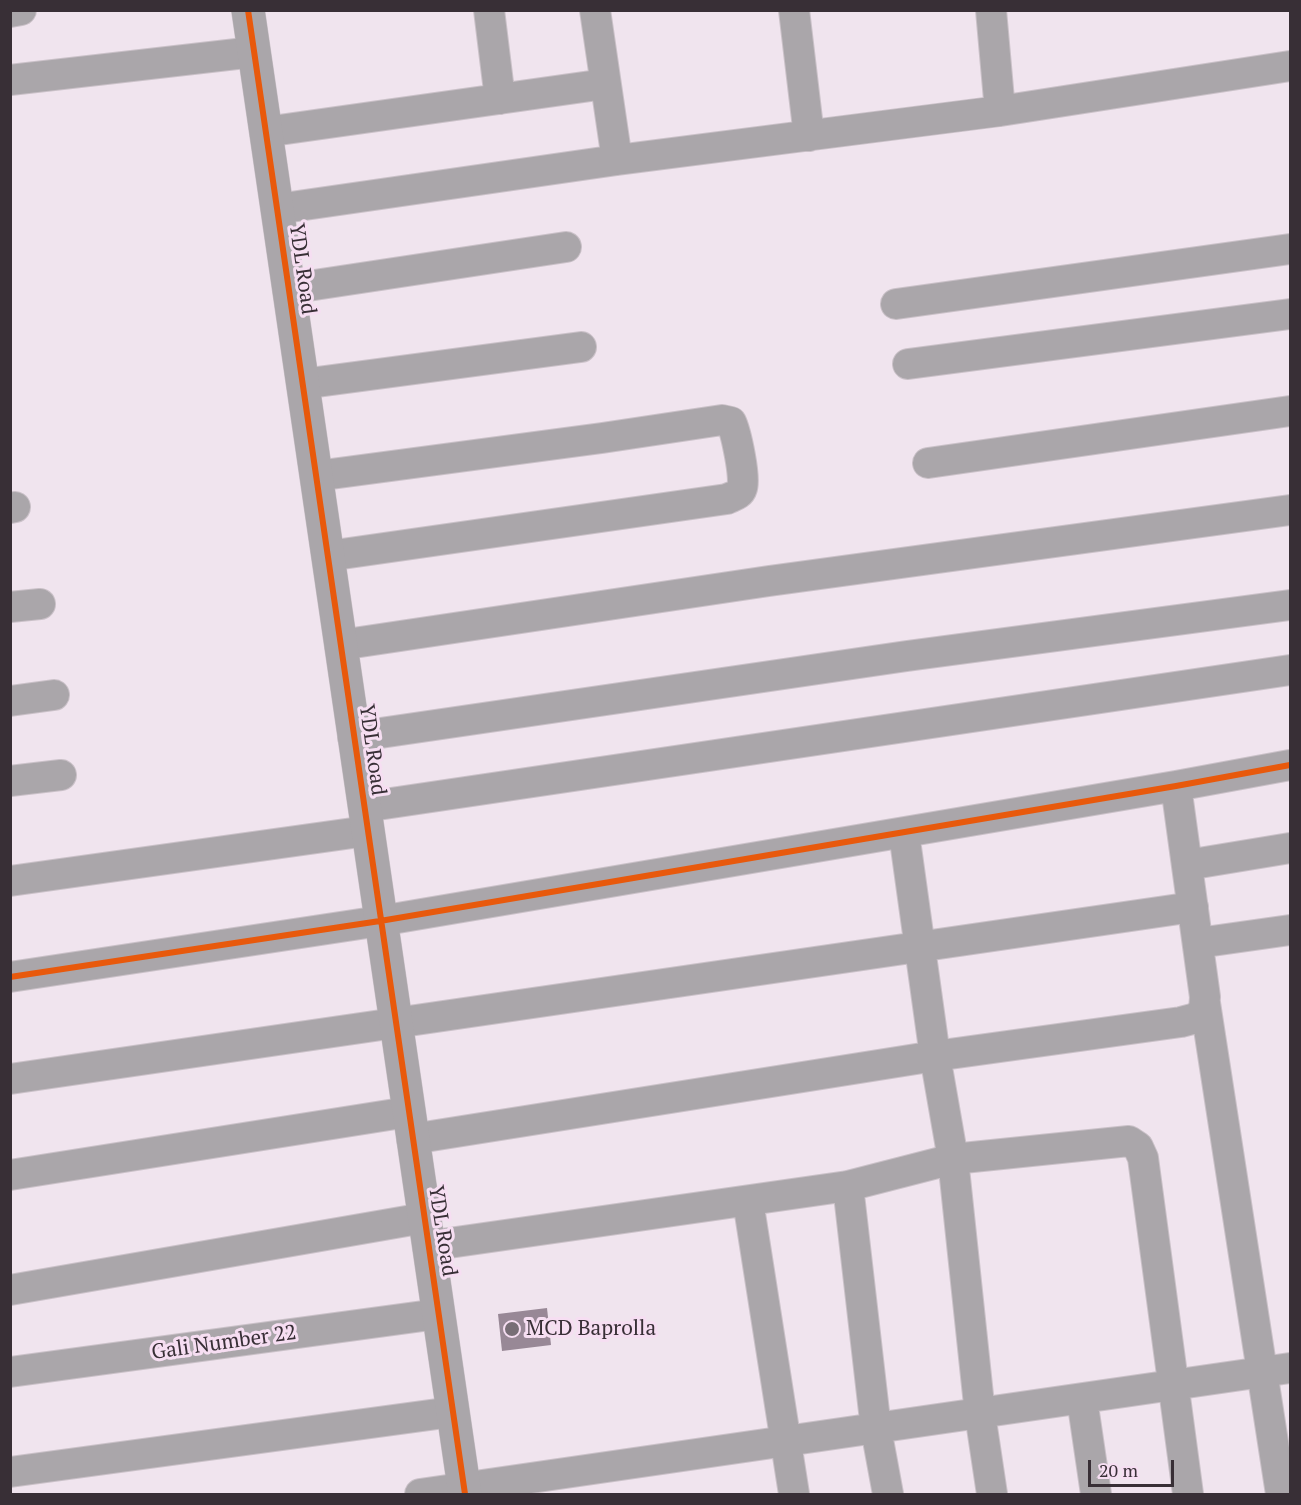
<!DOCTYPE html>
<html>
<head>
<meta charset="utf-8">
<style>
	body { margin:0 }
	#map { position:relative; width:1301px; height:1505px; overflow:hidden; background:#f0e4ee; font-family:"PT Serif",serif }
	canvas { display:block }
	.frame { position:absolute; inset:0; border:12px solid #382f36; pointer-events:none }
	.scale { position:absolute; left:1088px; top:1460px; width:86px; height:27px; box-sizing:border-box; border:3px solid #382f36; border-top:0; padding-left:8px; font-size:18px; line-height:21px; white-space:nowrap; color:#382f36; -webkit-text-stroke:4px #f6def2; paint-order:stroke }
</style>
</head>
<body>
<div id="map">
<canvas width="1301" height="1505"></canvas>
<div class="frame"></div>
<div class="scale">20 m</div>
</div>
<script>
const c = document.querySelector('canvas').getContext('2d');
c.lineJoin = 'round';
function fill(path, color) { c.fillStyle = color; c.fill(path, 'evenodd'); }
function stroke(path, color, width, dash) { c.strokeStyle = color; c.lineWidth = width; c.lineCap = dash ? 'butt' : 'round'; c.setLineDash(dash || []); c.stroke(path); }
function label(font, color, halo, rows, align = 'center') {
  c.font = font + ' "PT Serif",serif'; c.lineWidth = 6; c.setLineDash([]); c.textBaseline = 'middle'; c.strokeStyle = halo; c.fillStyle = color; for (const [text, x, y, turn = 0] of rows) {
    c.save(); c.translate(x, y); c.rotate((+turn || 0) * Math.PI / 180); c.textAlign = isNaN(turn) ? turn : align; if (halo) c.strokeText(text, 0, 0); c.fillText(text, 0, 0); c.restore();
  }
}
fill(new Path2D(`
	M547,1308L551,1345L502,1351L498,1314Z`), '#988896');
const minor = new Path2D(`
	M489,10L500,99
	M595,10L617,160
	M794,10L809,136
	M991,10L1000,111
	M10,12L21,10
	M10,80L254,52
	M265,132L605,84
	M277,209L617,160L1000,111L1290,66
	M288,289L566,247
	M896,304L1290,249
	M908,364L1290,314
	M302,384L581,347
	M928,463L1290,411
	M316,476L602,438L722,420L731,422C736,432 746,479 742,488C740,495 733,496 727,499L328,556
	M10,508L15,507
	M10,607L40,604
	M340,645L769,581L1290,510
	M10,701L54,695
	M353,737L907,656L1290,605
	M10,781L61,775
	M364,807L1290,670
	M904,833L935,1056L953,1159L980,1414L992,1494
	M1187,865L1290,848
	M10,881L367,831
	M1198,943L1290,930
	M10,977L380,921L1176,786L1290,765
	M1205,1003L1281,1494
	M10,1079L1193,907
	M412,1139L935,1056L1181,1022L1196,1018L1204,1010L1205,997L1176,786
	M10,1175L408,1112
	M848,1186L876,1429L888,1494
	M748,1201L794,1494
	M428,1246L848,1186L953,1159L1129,1141L1138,1147L1143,1158L1188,1494
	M10,1290L424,1218
	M10,1372L438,1314
	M1082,1399L1096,1494
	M10,1472L452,1412
	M420,1494L1290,1368`);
const tertiary = new Path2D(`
	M248,10L465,1494`);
stroke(minor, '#cac1c8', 32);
stroke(tertiary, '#cac1c8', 34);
stroke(minor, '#aaa6aa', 30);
stroke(tertiary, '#aaa6aa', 33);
stroke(new Path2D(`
	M248,10L465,1494
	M10,977L380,921L1176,786L1290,765`), '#e8590c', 6);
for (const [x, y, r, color] of [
	[512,1329,8,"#786e76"]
]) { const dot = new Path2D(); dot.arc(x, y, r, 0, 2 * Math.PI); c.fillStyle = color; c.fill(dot); stroke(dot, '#f6def2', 2); }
label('21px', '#382f36', '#f6def2', [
	["YDL Road",302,269,82],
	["YDL Road",372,750,82],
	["YDL Road",442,1231,81],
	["Gali Number 22",224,1343,-8]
]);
label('21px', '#382f36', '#f6def2', [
	["MCD Baprolla",526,1329]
], 'left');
</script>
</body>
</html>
